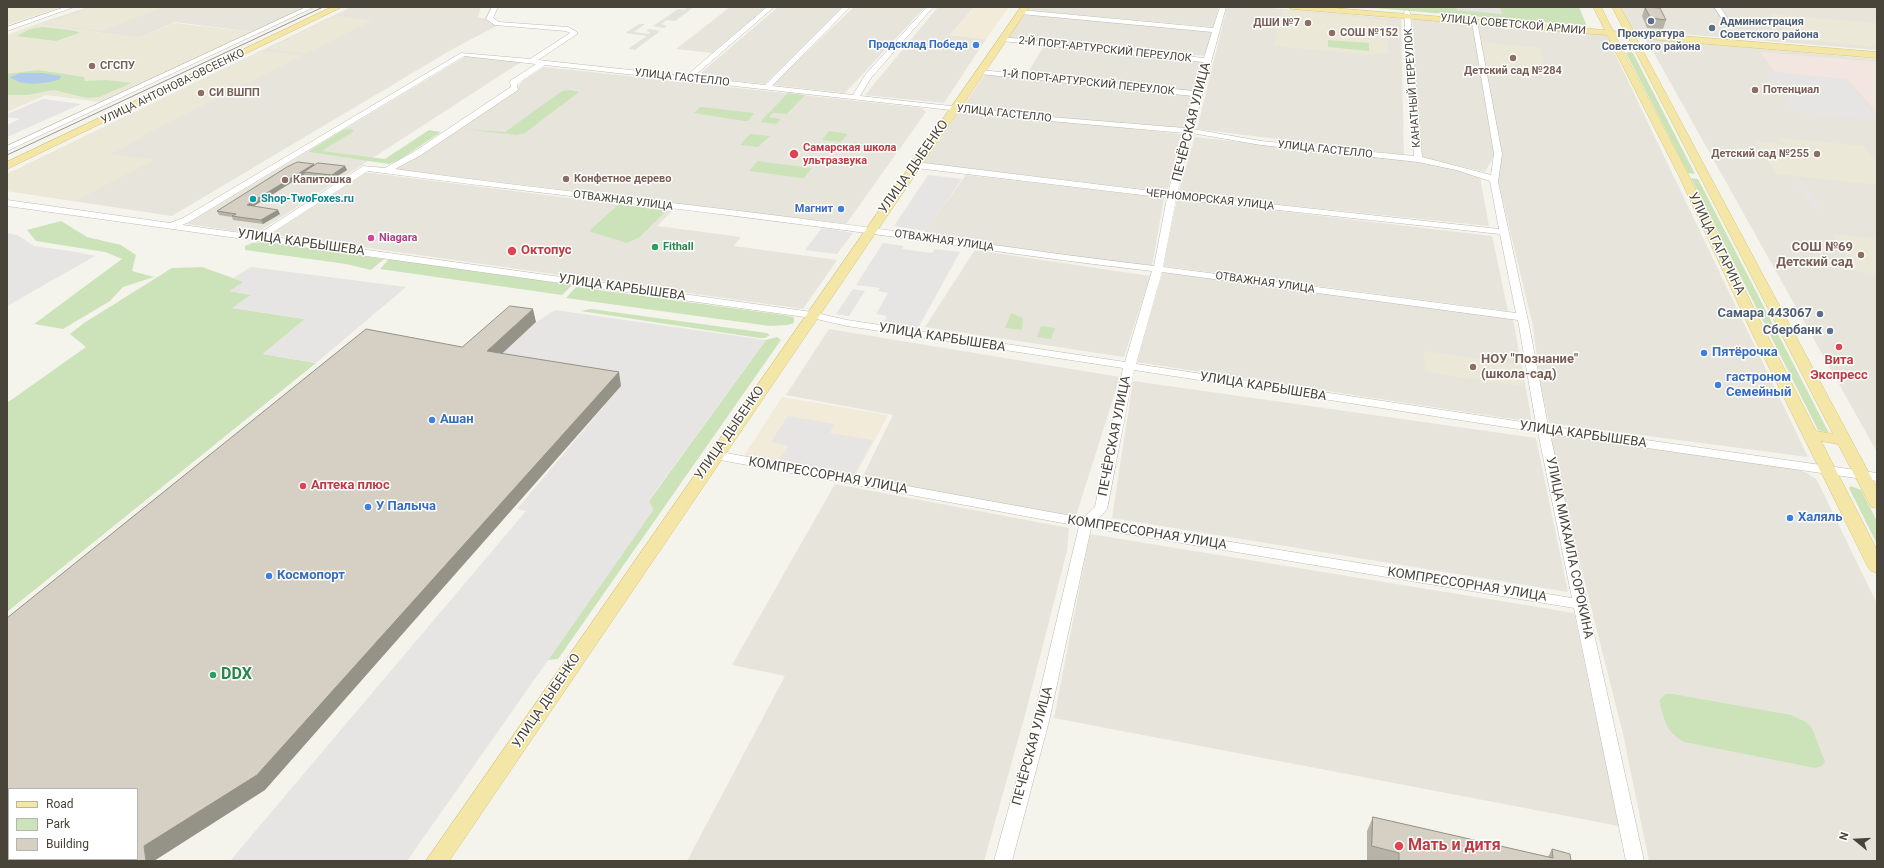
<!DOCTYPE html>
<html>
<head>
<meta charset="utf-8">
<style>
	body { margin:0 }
	#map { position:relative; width:1884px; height:868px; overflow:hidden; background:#f4f3ec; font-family:Roboto,sans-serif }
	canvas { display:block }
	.frame { position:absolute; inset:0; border:8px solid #48443a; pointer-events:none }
	.legend { position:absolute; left:8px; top:788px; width:130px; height:72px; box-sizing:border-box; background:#fff; border:1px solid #b6b4b0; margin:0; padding:5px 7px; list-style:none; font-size:12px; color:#48443a }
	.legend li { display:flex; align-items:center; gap:8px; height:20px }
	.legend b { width:20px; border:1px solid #b6b4b0 }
	.north { position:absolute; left:1836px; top:820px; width:40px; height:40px; -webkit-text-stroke:3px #fff; paint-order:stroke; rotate:288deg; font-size:11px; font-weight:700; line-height:16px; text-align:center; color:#48443a }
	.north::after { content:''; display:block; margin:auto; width:14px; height:18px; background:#48443a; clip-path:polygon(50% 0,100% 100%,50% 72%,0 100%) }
</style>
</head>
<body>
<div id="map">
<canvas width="1884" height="868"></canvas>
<div class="frame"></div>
<ul class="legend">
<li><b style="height:5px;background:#f3e6a6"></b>Road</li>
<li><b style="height:11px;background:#cce3ba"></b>Park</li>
<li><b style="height:11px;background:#d5d0c3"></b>Building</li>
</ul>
<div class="north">N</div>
</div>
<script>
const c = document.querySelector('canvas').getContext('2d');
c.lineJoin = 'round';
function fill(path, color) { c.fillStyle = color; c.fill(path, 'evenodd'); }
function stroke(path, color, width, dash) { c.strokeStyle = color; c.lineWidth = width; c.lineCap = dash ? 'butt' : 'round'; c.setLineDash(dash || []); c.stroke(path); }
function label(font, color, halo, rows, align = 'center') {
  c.font = font + ' Roboto,sans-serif'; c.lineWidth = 3; c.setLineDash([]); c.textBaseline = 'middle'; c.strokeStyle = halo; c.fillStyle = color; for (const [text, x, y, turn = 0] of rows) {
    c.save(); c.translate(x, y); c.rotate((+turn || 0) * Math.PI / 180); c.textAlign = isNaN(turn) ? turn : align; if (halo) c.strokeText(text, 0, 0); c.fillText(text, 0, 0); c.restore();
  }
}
fill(new Path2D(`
	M88,7H316L260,33L175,22L139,38L37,24Z
	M351,7H481L478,17L502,23L451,50L172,216L7,191V174Z
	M730,7H767L712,53L676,49Z
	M778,7H844L765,84L696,77Z
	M854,7H925L845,93L772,85Z
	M938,7H974L950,35L986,39L944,103L865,95Z
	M1025,7H1219L1213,27L1023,10Z
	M1227,7H1259L1401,19L1404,155L1197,129Z
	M1621,7H1877V50L1633,30Z
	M1022,14L1214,31L1206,56L1005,38Z
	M1412,19L1474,24L1495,154L1485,172L1421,157Z
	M1478,25L1606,35L1808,457L1549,423L1540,381L1533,326L1497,176L1486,71Z
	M1646,39L1877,59V452Z
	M1044,46L1203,61L1193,92L1027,74Z
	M466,56L521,62L255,234L187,224Z
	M544,67L922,108L926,112L846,224L391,169L515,92L523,80Z
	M985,74L1193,95L1183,130L962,108Z
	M960,110L1181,134L1167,192L924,163Z
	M1195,137L1435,163L1480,177L1489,226L1178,194Z
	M363,172L672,211L657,226L741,237L734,246L837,260L803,309L269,234Z
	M966,175L1164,198L1152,266L921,237Z
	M1177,199L1492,236L1508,311L1163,266Z
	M975,250L1150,276L1124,357L925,327Z
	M1163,271L1513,319L1532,422L1136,362Z
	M829,329L1120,377L1074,522L862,478L893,415L786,395Z
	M1133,381L1536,438L1568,592L1112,518Z
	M1559,435L1797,469L1807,473L1817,480L1877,604V861H1649L1623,734L1550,444L1552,439Z
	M835,484L1069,528L1067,551L1025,715L984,861H687L785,676L732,665Z
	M1090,534L1574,613L1619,826L1054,718Z`), '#e7e5db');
fill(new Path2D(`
	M974,7H1009L986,39L950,35Z
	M782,397L888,415L855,477L743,457Z`), '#f3ebda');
fill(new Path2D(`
	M688,7H694L675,21L667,20L661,24L667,26L664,28L653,26L678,9L684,10Z
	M639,24H645L634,32L649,34L650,32L646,31L649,29L660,31L635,50L628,49L647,36L625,33Z`), '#e4e2dd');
fill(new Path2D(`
	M7,7H61L10,24L7,23Z
	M92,7H163L101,31L46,24Z
	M1282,10L1387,20L1388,54L1373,53V55L1274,46Z
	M1770,14L1877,23V47L1790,39L1779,26L1749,24L1744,18L1774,20Z
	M335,16L372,20L307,53L268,49Z
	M174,23L252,32L100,102L46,95L7,112V35L37,24L139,38Z
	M1481,42L1540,48L1546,70L1528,68L1530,76L1486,71Z
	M263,51L303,55L141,136L144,137L111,154L154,160L75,201L7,191V174Z
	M1779,138L1864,146L1877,163V185L1777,174L1756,142L1783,144Z
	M1832,234L1877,239V274L1856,271Z
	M1424,351L1520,365L1524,386L1425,372Z`), '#ebe8d8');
fill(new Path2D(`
	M1760,52L1877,62V113L1847,79L1775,72Z`), '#f3e6e1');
fill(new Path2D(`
	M1363,7H1579L1587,26Z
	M43,27L76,31L79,33L56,41L17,36L30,29Z
	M1328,40L1369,43V51L1328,47Z
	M1629,52L1633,53L1695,174L1688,173L1626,53Z
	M38,70L84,77L85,81L106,80L132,83L99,97L87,98L54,90L27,95H7V74Z
	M570,90L579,92L525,133L517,135L463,129L505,132L562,91Z
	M788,93L805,95L787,114L773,113L769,117L781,119L776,124L760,122Z
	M700,107H703L754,113L748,121H744L694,113Z
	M351,129L354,131L322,151L385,159L429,130L441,132L399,160L389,164L309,152V151L343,130Z
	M829,131L848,134L841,142L822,140Z
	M750,134L770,136L758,147L740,145Z
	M758,161L811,168H812L804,178H801L749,171Z
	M1691,178L1698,179L1829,433L1818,430Z
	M619,204L662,210L664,213L640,237L627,243L591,232L590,230Z
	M61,221L87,237L121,245L136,255L132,271L154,277L123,287L110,301L63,329L34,324L122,259L105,252L36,241L27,230Z
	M265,242L384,259L371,270L346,264L245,250V246L252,243Z
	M390,258L572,285L562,295L380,269Z
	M202,267L244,282L230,291L251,295L233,308L305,319L263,354L316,363L7,612V403L86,347L70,334L84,323L172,268Z
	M576,287L776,314L794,317V323L787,325L770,326L566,298Z
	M591,309L767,333L770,335L765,338H759L581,311Z
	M1011,313L1023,318L1022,330L1005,328Z
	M1041,326L1055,328L1051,339L1037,337Z
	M777,337L781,340L558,659L548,660L653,510L649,501L766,340Z
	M1851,486L1861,490L1877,521V544L1849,488Z
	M1666,694H1673L1791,715L1806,722L1812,728L1825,762L1822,766L1815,768L1684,742C1665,731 1665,721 1659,701L1662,697Z`), '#cce3ba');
fill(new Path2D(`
	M1456,7H1500L1502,14L1457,10Z
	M1766,72L1845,79L1877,116V120L1795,112Z
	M43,99L81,104L7,137V125L20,119L7,117V114Z
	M928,175L962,179L926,231L894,226Z
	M1795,181L1803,182L1821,209L1813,208Z
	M822,228L830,229L853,233L837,254L805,250Z
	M7,233L17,235L34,246L77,252L95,256L7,306Z
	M883,243L904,246L902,249L932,253L935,249L960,252L917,330L883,324L887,316L876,314L888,293L878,291L880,288L856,285Z
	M251,267L406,287L316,363L263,354L305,319L232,308L251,295L230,291L244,282L233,278Z
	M853,289L865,291L849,316L836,314Z
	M555,310L766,340L649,500L653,510L638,532L407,861H230L526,511L517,509L621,386L491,364L536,322Z
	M788,416L834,424L830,433L873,440L854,475L779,461L788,446L771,442Z`), '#e7e5e3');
fill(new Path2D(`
	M21,73H42L61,76L60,79C47,84 21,87 10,77Z`), '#b0cbe9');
const minor = new Path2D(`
	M65,7H74L7,31V27Z
	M306,7H314L7,151V146Z
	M492,7H498L493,18L499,22L568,27L577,32V34L538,60L686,76L767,7H774L693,77L765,85L843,7H850L772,86L853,95L865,75L927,7H933L871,78L860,96L1050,117L1185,128L1193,96L980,74L976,72L980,70L1194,91L1203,62L1002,41L999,39L1002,37L1204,58L1212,32L1021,14L1018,12L1021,10L1213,28L1220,7H1226L1193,129L1261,141L1414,156L1404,12L1407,10L1410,12L1422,157L1491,175L1494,154L1472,22L1477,21L1502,154L1498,182L1530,330L1548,426L1877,473V481L1550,434L1644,861H1626L1574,608L1091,528L1049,721L1012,861H994L1033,721L1079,526L715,459L709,455L715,451L1083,518L1095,507L1123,368L847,326L812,318L7,206V200L170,223L183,218L461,53L530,59L570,33L566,31L495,25L486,19ZM464,56L536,64L510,81L511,87L415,151L385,168L363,166L257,235L182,225L189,222ZM545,65L1050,121L1184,133L1168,193L916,162L912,165L916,168L1167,198L1154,266C1034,252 915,233 796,218C662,201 528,188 395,169L421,155L518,90L517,84ZM1191,133L1261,145L1418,162L1456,170L1490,181L1499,229L1177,194ZM368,171C511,190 654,205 798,224C916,239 1034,258 1152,271L1125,362L847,320L812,312L267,236ZM1176,199L1500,234L1516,313L1163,267ZM1162,272L1518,320L1536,424L1136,364ZM1134,370L1538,432L1572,598L1097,520L1107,509Z
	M1714,7H1720L1730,22L1729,23H1725Z`);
const major = new Path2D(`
	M332,7H342L7,169V162Z
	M1021,7H1029L449,861H426Z
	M1288,7H1321L1605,30L1593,7H1601L1613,31L1625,32L1612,7H1620L1634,32L1877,52V58L1636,38L1877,488V508L1871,507L1869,503L1838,444L1821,441L1877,550V573L1871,571L1868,567L1751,331L1679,176L1607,35L1292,9ZM1616,36L1628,37L1833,434L1816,431L1765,331L1689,176Z`);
stroke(minor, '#bfbbb0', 1);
stroke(major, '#d7c578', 1);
fill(minor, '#fff');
fill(major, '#f3e6a6');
stroke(new Path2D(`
	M7,155L323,7`), '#999', 1);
fill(new Path2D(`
	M1645,7L1666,20L1663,29L1647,28L1642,16Z
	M314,164V165L345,166L347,170L333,179L305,175V174L254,206L280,214L263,224L233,220L232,217L219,215L217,211Z
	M1373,817L1548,857L1552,849L1571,861H1367V831Z`), '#b7b3a8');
fill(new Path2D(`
	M314,164L315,168L304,172L305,174L249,209L247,205Z
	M345,166L347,170L333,179L332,175Z
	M278,210L280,214L263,224L261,220Z
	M533,309L536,322L491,364L487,351Z
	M619,372L621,386L265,790L154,861H146L144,846Z`), '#959288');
const building = new Path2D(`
	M1645,7L1660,8L1666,20L1651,18Z
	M298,162L314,164L247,205L278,210L261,220L232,216L236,214L217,211L287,167Z
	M318,163L345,166L332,175L304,172Z
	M510,306L533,309L487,351L619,372L257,775L144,846L146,861H7V618L366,329L462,347ZM9,789H137V859H9Z
	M1373,817L1553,858L1552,849L1570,854L1571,861H1399V853L1372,846Z`);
fill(building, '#d5d0c3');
stroke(building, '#959288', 1);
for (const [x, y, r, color] of [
	[1651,21,4,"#5c6f8a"],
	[1308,23,4,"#8d6e63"],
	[1712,28,4,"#5c6f8a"],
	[1332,33,4,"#8d6e63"],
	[976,45,4,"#3f7fe0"],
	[1513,58,4,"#8d6e63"],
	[92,66,4,"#8d6e63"],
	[1755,90,4,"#8d6e63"],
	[201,93,4,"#8d6e63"],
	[794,154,5,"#e0444e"],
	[1817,154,4,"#8d6e63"],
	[566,179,4,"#8d6e63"],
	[285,180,4,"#8d6e63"],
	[253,199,4,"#0f9aa8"],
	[841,209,4,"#3f7fe0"],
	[371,238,4,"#d1479c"],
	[655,247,4,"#2e9e5b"],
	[512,251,5,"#e0444e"],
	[1861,255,4,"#8d6e63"],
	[1820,314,4,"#5c6f8a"],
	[1830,331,4,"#5c6f8a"],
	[1839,347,4,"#e0444e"],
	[1704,353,4,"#3f7fe0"],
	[1473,367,4,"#8d6e63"],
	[1718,385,4,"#3f7fe0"],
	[432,420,4,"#3f7fe0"],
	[303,486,4,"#e0444e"],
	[368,507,4,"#3f7fe0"],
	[1790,518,4,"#3f7fe0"],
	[269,576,4,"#3f7fe0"],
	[213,675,4,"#2e9e5b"],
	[1399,846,5,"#e0444e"]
]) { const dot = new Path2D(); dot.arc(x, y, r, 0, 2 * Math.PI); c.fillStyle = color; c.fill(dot); stroke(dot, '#fff', 1.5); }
label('bold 11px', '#4e5e75', '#fff', [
	["Администрация",1720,22],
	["Советского района",1720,35],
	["Прокуратура",1651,34,"center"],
	["Советского района",1651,47,"center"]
], 'left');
label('bold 11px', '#785e54', '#fff', [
	["ДШИ №7",1300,23,"right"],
	["СОШ №152",1340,33],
	["СГСПУ",100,66],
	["Детский сад №284",1513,71,"center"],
	["Потенциал",1763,90],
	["СИ ВШПП",209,93],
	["Детский сад №255",1809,154,"right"],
	["Конфетное дерево",574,179],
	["Капитошка",293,180]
], 'left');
label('11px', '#48443a', '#fff', [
	["УЛИЦА СОВЕТСКОЙ АРМИИ",1513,25,5],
	["2-Й ПОРТ-АРТУРСКИЙ ПЕРЕУЛОК",1105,50,6],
	["УЛИЦА ГАСТЕЛЛО",682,78,6],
	["1-Й ПОРТ-АРТУРСКИЙ ПЕРЕУЛОК",1088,83,6],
	["УЛИЦА АНТОНОВА-ОВСЕЕНКО",173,87,-26],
	["КАНАТНЫЙ ПЕРЕУЛОК",1413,88,-94],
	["УЛИЦА ГАСТЕЛЛО",1004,114,6],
	["УЛИЦА ГАСТЕЛЛО",1325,150,6],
	["ЧЕРНОМОРСКАЯ УЛИЦА",1210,200,6],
	["ОТВАЖНАЯ УЛИЦА",623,201,7],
	["ОТВАЖНАЯ УЛИЦА",944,241,8],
	["ОТВАЖНАЯ УЛИЦА",1265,283,8]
]);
label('bold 11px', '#366cbe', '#fff', [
	["Продсклад Победа",968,45],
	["Магнит",833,209]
], 'right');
label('bold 11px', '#be3a42', '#fff', [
	["Самарская школа",803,148],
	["ультразвука",803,161]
], 'left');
label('bold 11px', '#0d838f', '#fff', [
	["Shop-TwoFoxes.ru",261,199]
], 'left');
label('bold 11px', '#b23c85', '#fff', [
	["Niagara",379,238]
], 'left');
label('bold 11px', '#27864d', '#fff', [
	["Fithall",663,247]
], 'left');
label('13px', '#48443a', '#fff', [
	["ПЕЧЁРСКАЯ УЛИЦА",1192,122,-76],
	["УЛИЦА ДЫБЕНКО",914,167,-55],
	["УЛИЦА КАРБЫШЕВА",301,243,8],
	["УЛИЦА ГАГАРИНА",1716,244,64],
	["УЛИЦА КАРБЫШЕВА",622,288,8],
	["УЛИЦА КАРБЫШЕВА",942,338,9],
	["УЛИЦА КАРБЫШЕВА",1263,387,9],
	["УЛИЦА ДЫБЕНКО",730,433,-55],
	["УЛИЦА КАРБЫШЕВА",1583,435,8],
	["ПЕЧЁРСКАЯ УЛИЦА",1115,436,-79],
	["КОМПРЕССОРНАЯ УЛИЦА",828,476,10],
	["КОМПРЕССОРНАЯ УЛИЦА",1147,533,9],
	["УЛИЦА МИХАИЛА СОРОКИНА",1569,548,78],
	["КОМПРЕССОРНАЯ УЛИЦА",1467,585,9],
	["УЛИЦА ДЫБЕНКО",547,701,-56],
	["ПЕЧЁРСКАЯ УЛИЦА",1033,746,-75]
]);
label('bold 13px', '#785e54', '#fff', [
	["СОШ №69",1853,248],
	["Детский сад",1853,263],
	["НОУ \"Познание\"",1481,360,"left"],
	["(школа-сад)",1481,375,"left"]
], 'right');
label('bold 13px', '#be3a42', '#fff', [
	["Октопус",521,251],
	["Вита",1839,361,"center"],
	["Экспресс",1839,376,"center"],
	["Аптека плюс",311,486]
], 'left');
label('bold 13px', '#4e5e75', '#fff', [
	["Самара 443067",1812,314],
	["Сбербанк",1822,331]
], 'right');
label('bold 13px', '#366cbe', '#fff', [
	["Пятёрочка",1712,353],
	["гастроном",1726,378],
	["Семейный",1726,393],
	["Ашан",440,420],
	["У Палыча",376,507],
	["Халяль",1798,518],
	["Космопорт",277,576]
], 'left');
label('bold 16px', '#27864d', '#fff', [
	["DDX",221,675]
], 'left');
label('bold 16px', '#be3a42', '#fff', [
	["Мать и дитя",1408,846]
], 'left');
</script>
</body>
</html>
